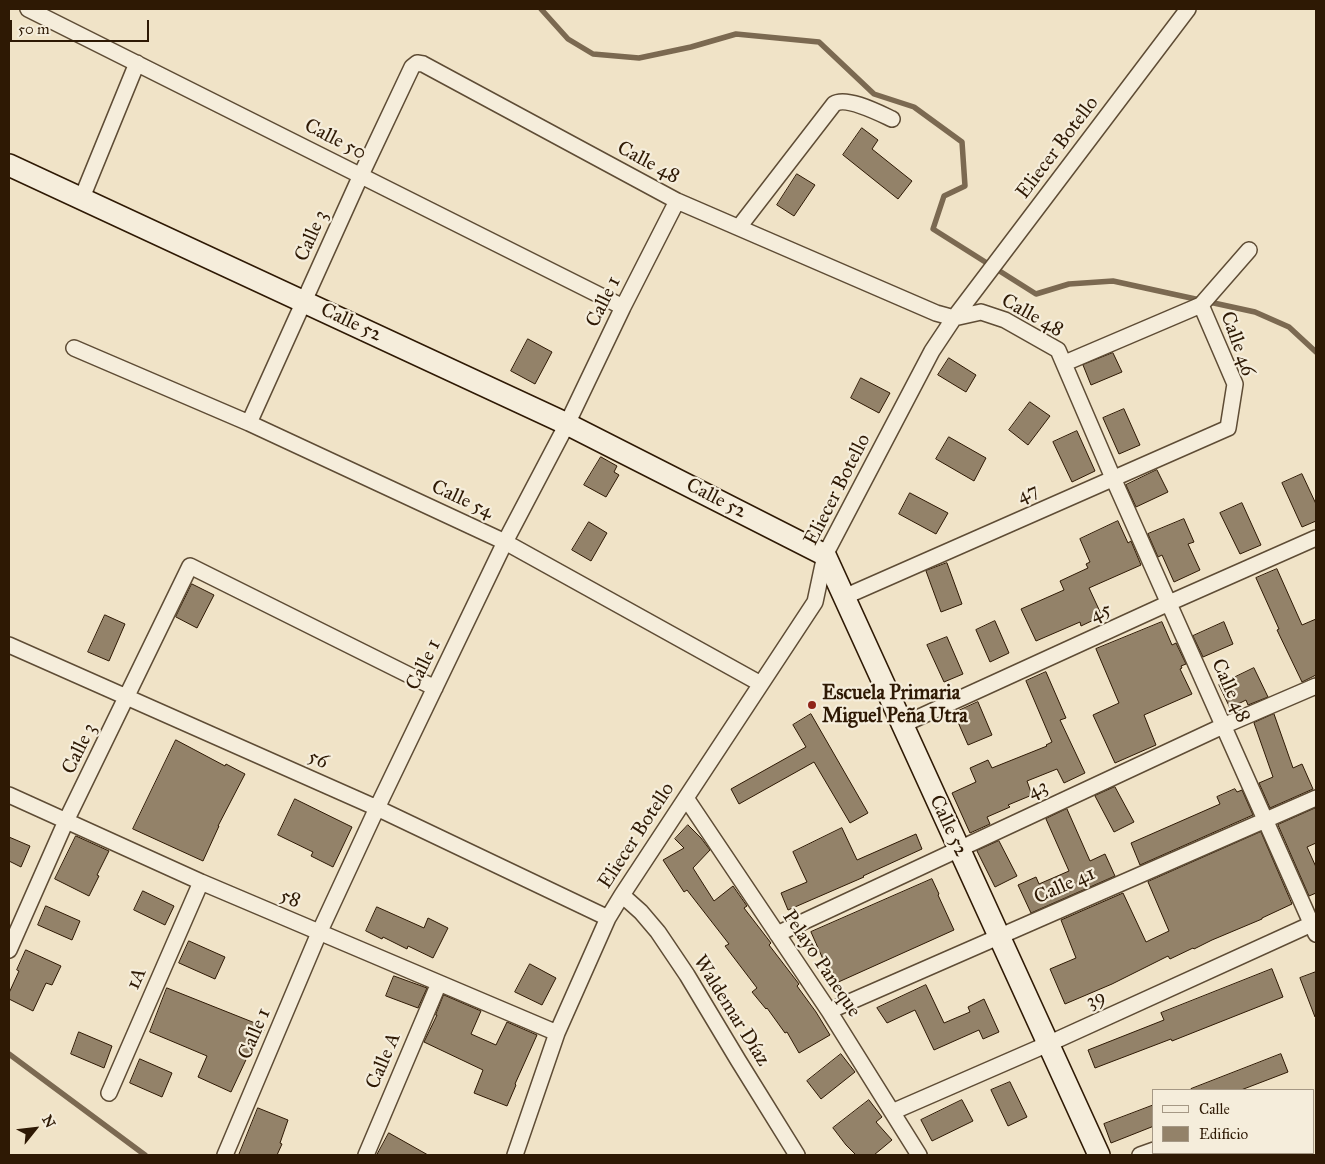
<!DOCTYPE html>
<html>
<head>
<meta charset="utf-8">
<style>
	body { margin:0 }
	#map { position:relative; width:1325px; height:1164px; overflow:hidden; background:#f0e3c7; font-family:"IM FELL Great Primer",serif }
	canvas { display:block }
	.frame { position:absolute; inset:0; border:10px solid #2e1904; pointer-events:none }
	.legend { position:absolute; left:1152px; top:1089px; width:162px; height:65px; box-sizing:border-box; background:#f5eddb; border:1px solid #a59885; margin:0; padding:6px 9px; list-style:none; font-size:15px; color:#2e1904 }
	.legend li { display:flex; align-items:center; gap:10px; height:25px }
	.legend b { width:25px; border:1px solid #a59885 }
	.north { position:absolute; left:10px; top:1104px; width:50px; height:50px; -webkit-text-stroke:4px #f5eddb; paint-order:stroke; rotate:61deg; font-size:14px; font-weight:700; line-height:20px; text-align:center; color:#2e1904 }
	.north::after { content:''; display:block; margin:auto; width:18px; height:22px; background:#2e1904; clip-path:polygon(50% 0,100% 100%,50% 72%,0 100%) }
	.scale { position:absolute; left:10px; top:20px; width:139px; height:22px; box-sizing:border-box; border:2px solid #2e1904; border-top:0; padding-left:6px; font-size:15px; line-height:18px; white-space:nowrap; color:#2e1904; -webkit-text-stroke:4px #f5eddb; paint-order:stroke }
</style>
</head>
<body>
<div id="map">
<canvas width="1325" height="1164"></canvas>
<div class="frame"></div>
<ul class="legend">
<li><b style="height:6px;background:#f5eddb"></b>Calle</li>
<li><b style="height:14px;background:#938269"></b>Edificio</li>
</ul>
<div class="north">N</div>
<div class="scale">50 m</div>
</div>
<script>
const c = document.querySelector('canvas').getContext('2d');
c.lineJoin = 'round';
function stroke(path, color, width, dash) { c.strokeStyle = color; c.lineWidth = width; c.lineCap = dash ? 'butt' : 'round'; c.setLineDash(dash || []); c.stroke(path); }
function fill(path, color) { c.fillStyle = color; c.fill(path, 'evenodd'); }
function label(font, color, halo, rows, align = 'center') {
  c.font = font + ' "IM FELL Great Primer",serif'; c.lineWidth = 4.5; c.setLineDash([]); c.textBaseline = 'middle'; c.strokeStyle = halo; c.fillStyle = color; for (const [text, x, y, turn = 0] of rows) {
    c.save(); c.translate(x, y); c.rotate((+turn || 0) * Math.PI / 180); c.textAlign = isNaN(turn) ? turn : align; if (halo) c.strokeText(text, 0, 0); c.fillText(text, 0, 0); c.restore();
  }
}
stroke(new Path2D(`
	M541,9L568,39L593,54L639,58L691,47L736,34L819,42L874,94L914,107L962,142L965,186L944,196L933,229L1036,294L1069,284L1113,281L1255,312L1289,327L1316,352
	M9,1054L145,1155`), '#7b6951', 5.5);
const building = new Path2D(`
	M862,128L878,140L872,149L912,181L898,199L843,155Z
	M797,174L815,185L794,216L777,205Z
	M528,339L552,352L535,384L511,371Z
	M1113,353L1122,372L1091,385L1083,365Z
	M949,358L976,375L966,392L938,375Z
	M861,378L890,393L879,413L851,398Z
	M1030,402L1050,416L1028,445L1009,430Z
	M1124,409L1140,445L1119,454L1103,418Z
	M1077,431L1095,471L1072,482L1053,442Z
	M949,437L986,458L974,481L936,459Z
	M601,457L617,466L614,472L619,475L606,497L584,485Z
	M1157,470L1168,492L1136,507L1126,485Z
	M1302,474L1316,504V521L1302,527L1282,483Z
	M910,493L948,513L936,534L899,514Z
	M1242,503L1261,545L1240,554L1220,513Z
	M1184,519L1194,542L1188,544L1200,570L1174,582L1162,555L1158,557L1148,534Z
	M1118,521L1128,543L1131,541L1141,565L1089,588L1102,616L1081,626L1080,622L1036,641L1021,609L1064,590L1060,581L1088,568L1086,564L1090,562L1080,539Z
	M589,522L607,533L591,561L572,550Z
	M947,563L962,604L941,612L926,571Z
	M1277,569L1302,625L1316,619V675L1302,682L1277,630L1279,629L1256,578Z
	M192,584L214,595L197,628L176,617Z
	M105,615L125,624L109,661L88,652Z
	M995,621L1009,653L990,662L976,630Z
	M1162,622L1172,645L1176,643L1186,664L1181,666L1182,668L1180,669L1192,694L1144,715L1156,745L1115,763L1093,715L1119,703L1096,649Z
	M1224,622L1233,644L1203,657L1193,636Z
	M947,637L963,674L944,682L927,645Z
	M1254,668L1268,697L1248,705L1246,700L1230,708L1219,685Z
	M1046,672L1066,718L1060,720L1085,773L1064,783L1057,769L1027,781L1032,795L1008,805L1010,807L987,817L990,824L970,833L952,793L976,782L970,768L988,760L992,768L1047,746L1046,745L1052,742L1026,681Z
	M978,702L992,735L968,745L954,713Z
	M811,714L868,813L850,823L814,762L739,804L731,789L806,747L793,725Z
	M1274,714L1293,768L1302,764L1313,789L1270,808L1259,783L1273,777L1254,723Z
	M176,740L225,766L226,764L245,774L218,826H219L203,861L133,829Z
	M1115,787L1134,822L1114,832L1095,796Z
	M1235,789L1237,792L1242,790L1253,815L1140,865L1131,843L1220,804L1217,797Z
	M295,799L352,827L333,867L311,856L313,852L278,835Z
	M1316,808V843L1307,847L1316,867V893L1309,896L1278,825Z
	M1067,809L1090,861L1105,854L1115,876L1031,913L1018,885L1036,877L1039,884L1069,871L1046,819Z
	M688,825L701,838L710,850L693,868L714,901L733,886L747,906L744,908L771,943L769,945L799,984L797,986L816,1012L830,1035L799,1053L787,1032L785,1033L767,1008L766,1009L752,992L757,988L725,946L729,944L687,890L684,892L663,860L684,848L675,839Z
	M842,828L857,860L916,834L922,849L863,876L864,877L788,910L781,893L807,882L793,852Z
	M1261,832L1292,904L1262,918V919L1212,940L1194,949L1193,948L1170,959L1168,956L1112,984L1065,1004L1050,969L1076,958L1061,920L1123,893L1146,942L1169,931L1148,882Z
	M76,836L109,851L97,875L99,876L89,896L55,879Z
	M9,837L30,846L21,867L9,861Z
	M999,841L1017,876L995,887L977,851Z
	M932,879L939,894L938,895L954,930L834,984L811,932Z
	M143,891L174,906L165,925L134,910Z
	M46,906L80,921L72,940L38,925Z
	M377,907L424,928L428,918L448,928L433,958L408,946L407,949L383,937L382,939L366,931Z
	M189,941L225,957L215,979L179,963Z
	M26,950L61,966L52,985L46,983L33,1011L9,999V993L19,971L17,970Z
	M530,964L556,978L542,1005L515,992Z
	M1272,969L1283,997L1172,1041L1171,1039L1095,1068L1088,1050L1164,1020L1161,1013Z
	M1316,972V1016L1315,1017L1300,978Z
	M394,976L427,988L418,1008L386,996Z
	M926,985L944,1023L970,1012L968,1007L984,999L999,1032L983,1039L979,1030L934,1050L915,1010L887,1023L877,1008Z
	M167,988L260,1025L259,1028L264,1030L254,1051L251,1049L231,1092L198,1077L207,1056L150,1032Z
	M444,995L481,1011L471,1034L496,1045L507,1022L537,1035L515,1084L516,1085L507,1106L474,1093L483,1070L424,1042L437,1015H436Z
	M79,1032L112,1046L104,1068L71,1054Z
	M841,1054L855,1072L821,1099L807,1081Z
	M1281,1054L1288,1072L1241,1090H1191V1089Z
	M140,1059L172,1073L162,1097L130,1083Z
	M1010,1082L1027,1117L1008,1126L991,1090Z
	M869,1100L882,1117L876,1122L892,1140L874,1155H856L846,1145L833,1128Z
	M962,1100L973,1121L932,1141L921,1120Z
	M1154,1105V1126L1111,1143L1104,1124Z
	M258,1108L288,1120L280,1143L282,1144L277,1155H239Z
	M389,1133L428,1155H377Z`);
fill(building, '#938269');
stroke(building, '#2e1904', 1);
const street = new Path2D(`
	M28,9L623,307
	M81,200L137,63
	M739,227L834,104C846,96 879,113 892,119
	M74,348L249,423L505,542L761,684
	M1065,363L1201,305L1249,250
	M249,423L361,175L412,67L417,63L423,64L677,201L936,313L954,318L981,312L1005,320L1058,350L1113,478L1316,934
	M844,597L1228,428L1235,384L1201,305
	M9,645L377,808L608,918
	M902,725L1169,603L1316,538
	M9,795L201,882L557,1033
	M686,798L829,1011L919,1155
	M622,895L641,912L658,932L687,975L738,1060L797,1155
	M777,934L1223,726L1316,686
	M9,950L66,821L190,566L435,688
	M829,1011L1316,798
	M109,1093L201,882
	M892,1112L1048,1044L1316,922
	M225,1155L319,933L377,808L505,542L567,424L623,307L677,201
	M366,1155L439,983
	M515,1155L557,1033L608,918L622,895L815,602L825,555L932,351L954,318L1188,9
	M1140,1155L1154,1150
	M1251,1155L1257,1153`);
const secondary = new Path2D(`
	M9,165L567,424L825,555L1099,1155`);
stroke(street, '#5e4c35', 18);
stroke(secondary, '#2e1904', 24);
stroke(street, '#f5eddb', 15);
stroke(secondary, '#f5eddb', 21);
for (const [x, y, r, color] of [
	[812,705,5,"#8f2418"]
]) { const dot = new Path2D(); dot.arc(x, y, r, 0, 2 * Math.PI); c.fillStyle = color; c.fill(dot); stroke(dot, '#f5eddb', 2); }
label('20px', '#2e1904', '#f5eddb', [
	["Calle 50",335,140,27],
	["Eliecer Botello",1058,148,-53],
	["Calle 48",648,163,28],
	["Calle 3",312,236,-66],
	["Calle 1",604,302,-64],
	["Calle 48",1032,316,29],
	["Calle 52",351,323,25],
	["Calle 46",1237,344,70],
	["Eliecer Botello",838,490,-63],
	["47",1028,494,-24],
	["Calle 52",716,499,27],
	["Calle 54",462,500,25],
	["45",1101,613,-25],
	["Calle 1",424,665,-64],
	["Calle 48",1230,691,66],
	["Calle 3",80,749,-64],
	["56",318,760,24],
	["43",1038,790,-25],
	["Calle 52",948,826,65],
	["Eliecer Botello",637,836,-57],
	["Calle 41",1065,886,-24],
	["58",290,899,23],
	["Pelayo Paneque",821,964,56],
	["1A",137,979,-66],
	["39",1096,1000,-24],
	["Waldemar Díaz",731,1011,58],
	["Calle 1",255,1034,-67],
	["Calle A",384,1061,-67]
]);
label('bold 20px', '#2e1904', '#f5eddb', [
	["Escuela Primaria",822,694],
	["Miguel Peña Utra",822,717]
], 'left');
</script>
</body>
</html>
